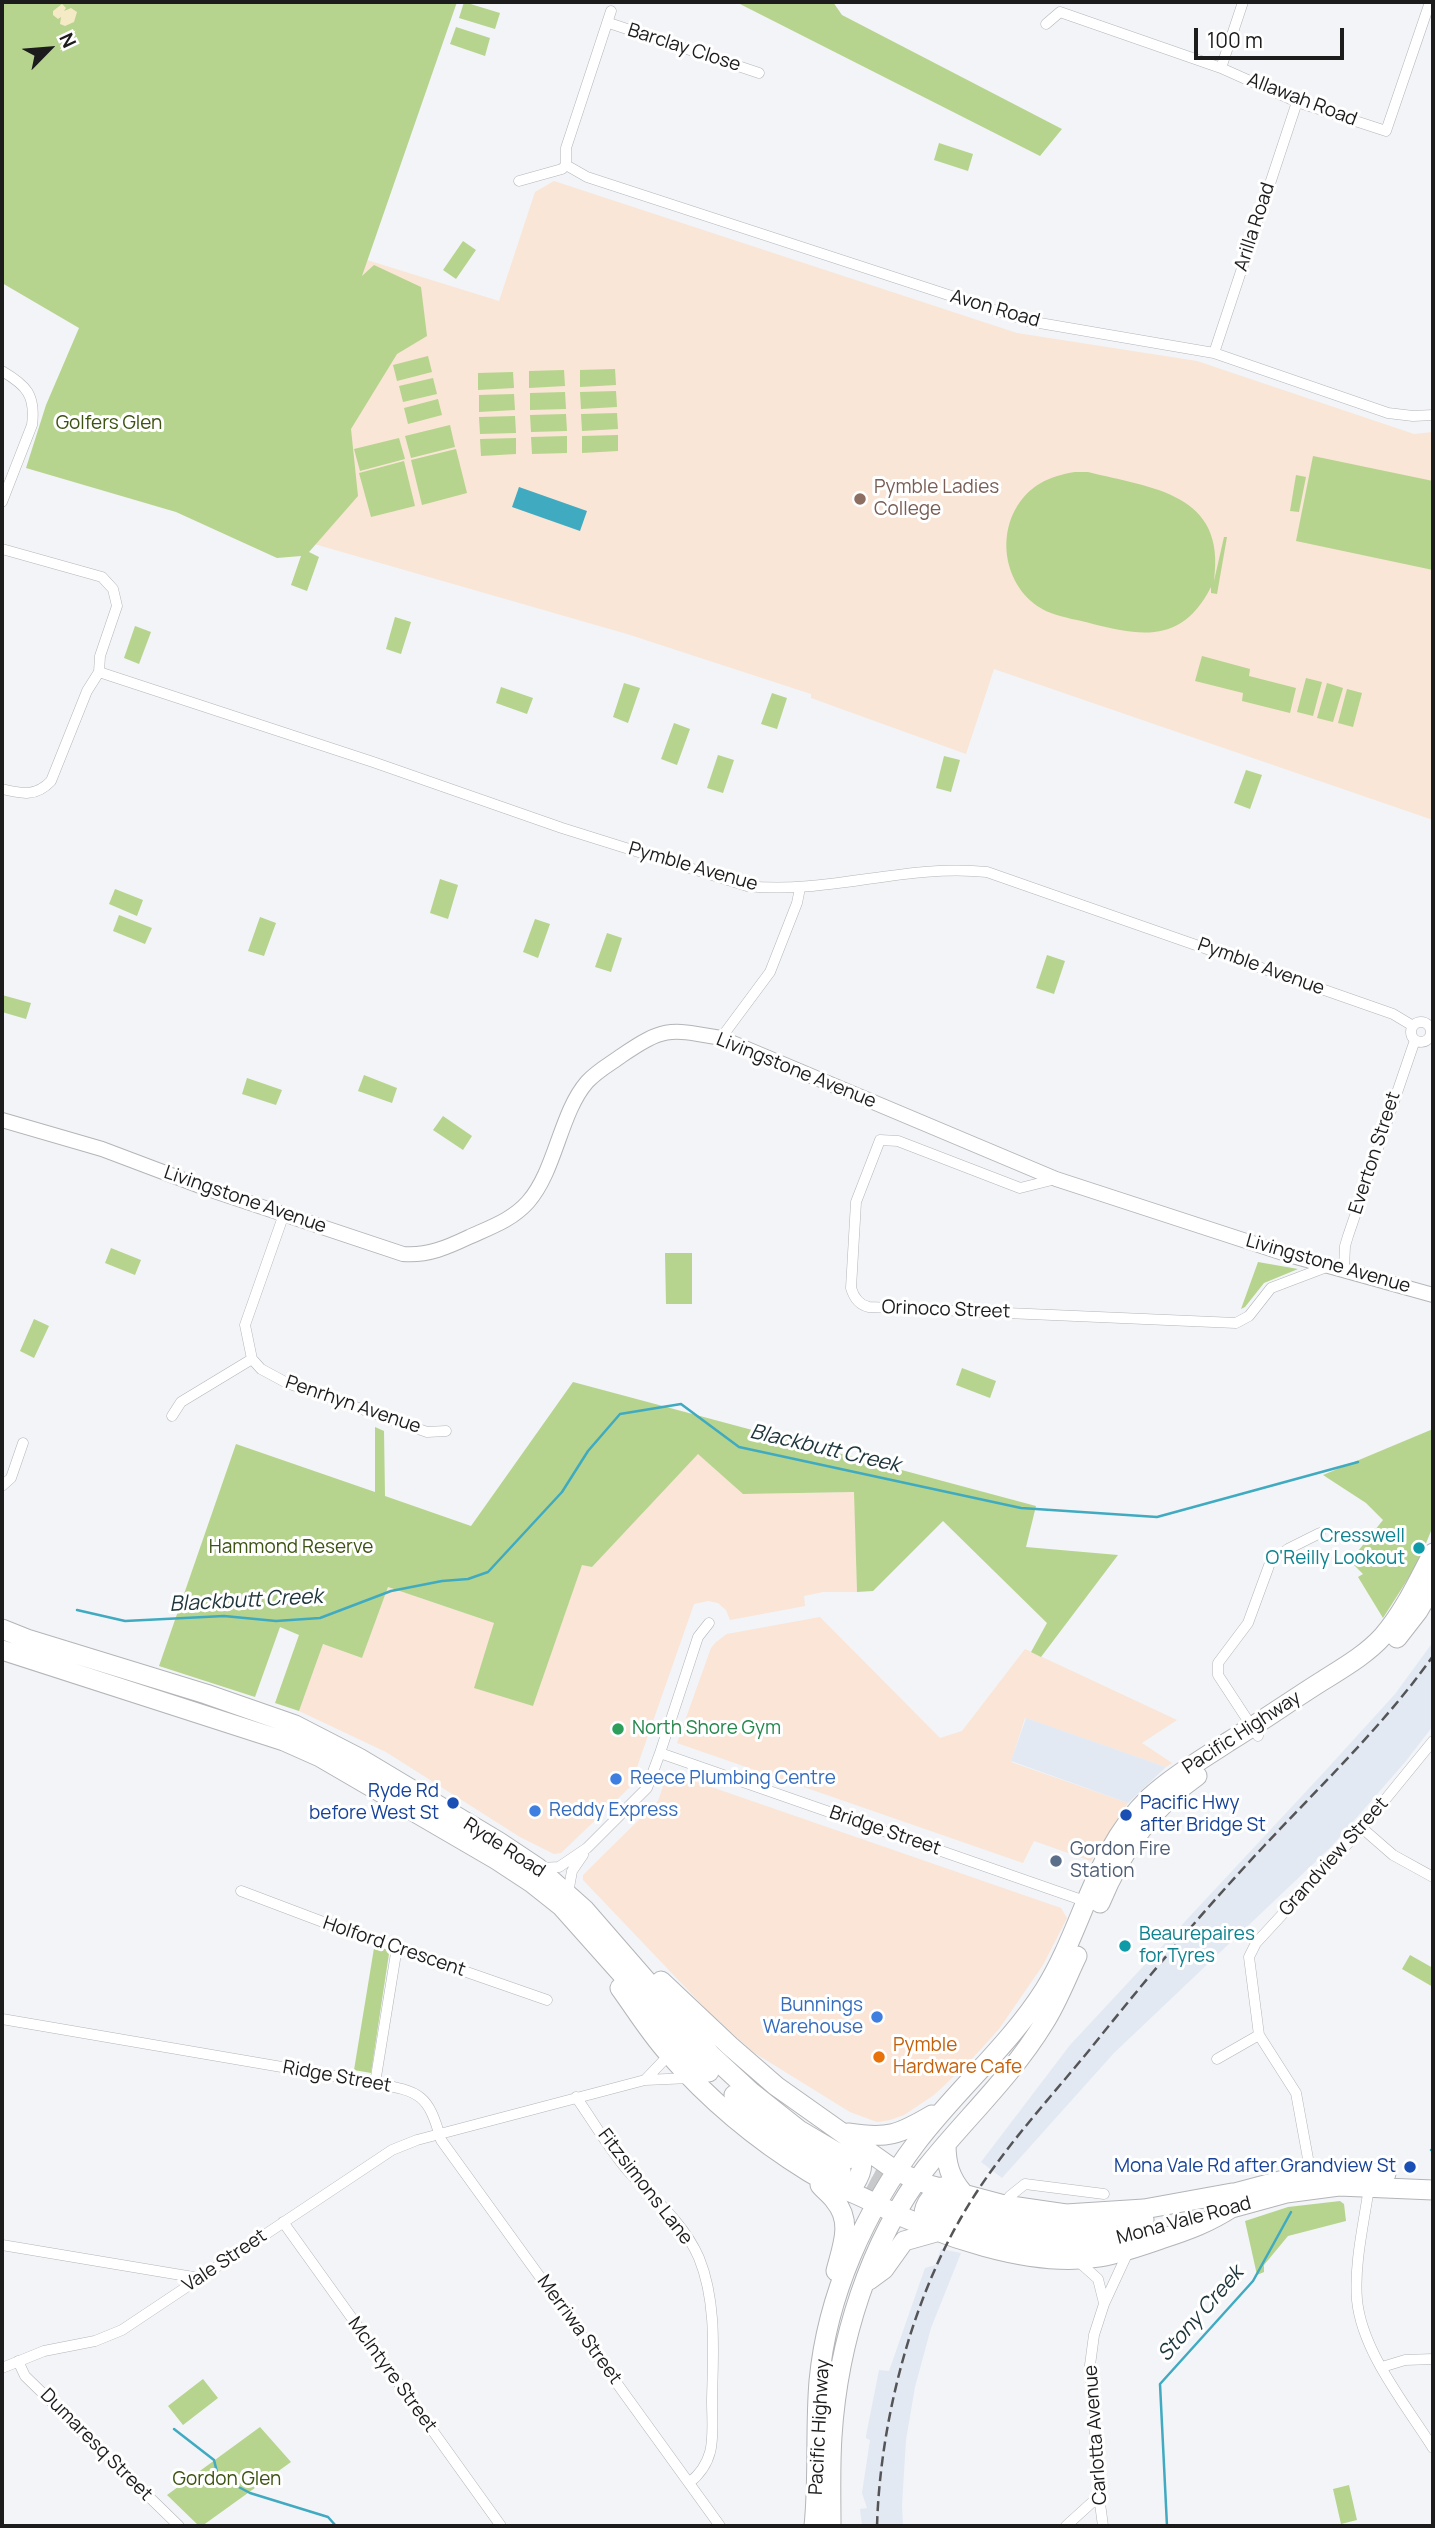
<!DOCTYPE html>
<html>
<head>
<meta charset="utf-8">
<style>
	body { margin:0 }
	#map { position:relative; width:1435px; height:2528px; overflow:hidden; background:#f2f4f7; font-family:Manrope,sans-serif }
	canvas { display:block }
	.frame { position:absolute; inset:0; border:4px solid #1c1c1d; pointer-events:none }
	.north { position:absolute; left:14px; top:14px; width:70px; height:70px; -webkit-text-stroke:5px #fff; paint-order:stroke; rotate:65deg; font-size:19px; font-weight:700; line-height:28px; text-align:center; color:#1c1c1d }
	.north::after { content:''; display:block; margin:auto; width:24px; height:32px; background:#1c1c1d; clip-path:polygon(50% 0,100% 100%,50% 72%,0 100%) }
	.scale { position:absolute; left:1194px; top:28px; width:150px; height:32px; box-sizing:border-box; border:4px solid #1c1c1d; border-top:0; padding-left:9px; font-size:21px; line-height:24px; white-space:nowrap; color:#1c1c1d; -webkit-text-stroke:5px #fff; paint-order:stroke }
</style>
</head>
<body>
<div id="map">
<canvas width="1435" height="2528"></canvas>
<div class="frame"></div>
<div class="north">N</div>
<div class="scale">100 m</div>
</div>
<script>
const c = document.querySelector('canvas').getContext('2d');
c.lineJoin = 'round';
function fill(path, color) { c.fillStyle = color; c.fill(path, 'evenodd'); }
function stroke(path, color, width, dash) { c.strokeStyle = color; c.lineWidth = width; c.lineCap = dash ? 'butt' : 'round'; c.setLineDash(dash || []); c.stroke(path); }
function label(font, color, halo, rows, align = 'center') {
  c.font = font + ' Manrope,sans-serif'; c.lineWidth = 6; c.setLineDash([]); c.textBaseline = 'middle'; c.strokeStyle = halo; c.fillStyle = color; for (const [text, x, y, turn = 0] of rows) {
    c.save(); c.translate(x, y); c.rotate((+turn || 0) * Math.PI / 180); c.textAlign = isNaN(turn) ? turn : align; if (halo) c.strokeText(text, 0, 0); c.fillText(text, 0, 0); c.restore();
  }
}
fill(new Path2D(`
	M698,1453L743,1494L855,1492L857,1592H823L804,1596L805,1606L730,1620L726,1610L718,1603L708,1601L694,1604L630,1787L561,1853L554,1854L520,1837L386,1752L299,1711L323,1644L362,1658L388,1587L494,1623L533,1706L582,1564L592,1567Z
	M820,1617L940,1738L962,1731L1025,1649L1177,1720L1142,1743L1172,1763L1166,1767L1025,1718L1011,1762L1128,1803L1091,1861L1034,1841L1023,1863L677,1743L711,1648L716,1642L727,1634Z
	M668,1772L1061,1908L1067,1918L1043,1965L999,2029L969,2062L934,2095L904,2115L890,2120L877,2122L850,2112L753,2052L707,2010L583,1880V1875L658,1801Z`), '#fae5d7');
fill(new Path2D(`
	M1433,1642V1726L1406,1761L1331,1847L1114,2053L1002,2178L981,2162L1070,2045L1326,1770L1395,1694Z
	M1026,1718L1166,1767L1128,1803L1011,1761Z
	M941,2249L961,2253L931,2328L915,2387L906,2440L902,2505L903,2526H862L860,2509L867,2508L862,2493L870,2440L866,2438V2436L879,2370L889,2371L925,2268L935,2265Z`), '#e3e9f3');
fill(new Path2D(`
	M554,181L1017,333L1197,361L1414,434L1433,432V820L994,669L966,754L811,698V694L627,634L276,533L367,260L499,301L535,192Z`), '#f9e6d6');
fill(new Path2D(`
	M2,2H457L362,276L374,265L421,287L427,336L397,354L351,429L358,496L309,552L319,557L307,591L291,585L301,556L277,558L176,512L26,468L46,405L79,328L2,283Z
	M464,2L500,13L495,29L459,18Z
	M736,2H833L842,15L1062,129L1040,156Z
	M456,27L490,38L485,56L450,44Z
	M939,143L973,154L968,171L934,160Z
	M463,241L476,250L456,279L443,270Z
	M428,356L432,372L397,381L393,365Z
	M615,369L616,385L580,387V370Z
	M564,370L565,386L529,388V371Z
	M513,372L514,388L478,390V373Z
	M433,378L437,394L403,402L399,386Z
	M616,391L617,407L581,409L580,392Z
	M565,392L566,409L530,410V393Z
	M514,394L515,410L479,412V395Z
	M438,399L442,415L408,424L404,408Z
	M617,413L618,429L582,431L581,414Z
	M566,414L567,431L531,432L530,415Z
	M515,416L516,433L480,434L479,417Z
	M450,425L455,447L411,458L405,436Z
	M618,435V451L582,453V436Z
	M567,436V453L532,454L531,437Z
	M399,438L405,459L360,471L354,449Z
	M516,438V454L481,456L480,439Z
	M456,449L467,493L422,505L411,460Z
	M1313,456L1433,481V570L1296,541Z
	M404,461L415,506L371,517L359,473Z
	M1075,472H1088C1152,488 1227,493 1214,581L1224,537H1227L1217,594L1211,593V587C1183,642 1144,637 1093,624C1079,620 1064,618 1051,613C1011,598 995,547 1015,510C1028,486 1049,476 1075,472Z
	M1296,475L1306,477L1299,512L1290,511Z
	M395,617L411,622L401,654L386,649Z
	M135,626L151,632L139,664L124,658Z
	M1202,656L1250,669L1249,676L1296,688L1290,713L1242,701L1243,693L1195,681Z
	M1306,678L1322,682L1313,716L1297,712Z
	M624,683L640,688L628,723L613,717Z
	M1327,683L1343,688L1333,722L1317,718Z
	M501,687L533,698L527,714L496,703Z
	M1347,689L1362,693L1353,727L1338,723Z
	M772,693L787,698L777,729L761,724Z
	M674,723L690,729L677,765L661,759Z
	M718,755L734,760L723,793L707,788Z
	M944,756L960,760L951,792L936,788Z
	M1246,770L1262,775L1250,809L1234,803Z
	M440,879L458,885L448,919L430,913Z
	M115,889L143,900L137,916L109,904Z
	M119,915L152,928L145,944L113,931Z
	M260,917L276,923L264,956L248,951Z
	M535,919L550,924L538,958L523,952Z
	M607,933L622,938L611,972L595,967Z
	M1047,955L1065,961L1054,994L1036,988Z
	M2,995L31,1003L26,1019L2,1012Z
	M364,1075L397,1088L392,1103L358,1091Z
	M247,1078L282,1090L276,1105L242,1094Z
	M443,1116L472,1136L463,1150L433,1130Z
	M111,1248L141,1260L135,1275L105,1263Z
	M665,1253H692V1304H666Z
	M1258,1262L1298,1269L1264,1283L1245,1307L1241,1309Z
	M34,1319L49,1326L34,1358L20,1351Z
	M962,1368L996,1381L990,1398L956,1385Z
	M573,1382L1036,1506L1026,1547L1118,1555L1041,1657L1031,1652L1047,1623L943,1521L873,1591L857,1592L854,1492L743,1494L698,1454L592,1567L582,1565L533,1706L474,1688L494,1623L388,1587L362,1658L323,1644L299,1711L275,1703L299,1635L280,1627L255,1697L159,1666L236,1444L375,1492V1427L384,1431L385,1496L471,1526Z
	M1433,1429V1526L1418,1563L1383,1618L1358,1577L1363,1574L1350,1561L1383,1520L1366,1503L1323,1475Z
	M375,1942L390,1947L371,2073L354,2070Z
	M1410,1955L1433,1968V1987L1402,1969Z
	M1340,2201L1344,2204L1346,2221L1288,2236L1264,2265V2272L1257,2275L1245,2221L1288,2207Z
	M203,2379L218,2398L183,2425L168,2406Z
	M260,2427L291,2462L202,2526H199L167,2495Z
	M1349,2485L1357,2520L1341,2524L1333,2489Z`), '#b6d48d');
fill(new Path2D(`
	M62,4L66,8L64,11L71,8L77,12L74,22L65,26L60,24L61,17L58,19L53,15V11Z`), '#f4eac5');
fill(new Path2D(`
	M519,487L587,511L580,531L512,507Z`), '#40aac1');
stroke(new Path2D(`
	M77,1610L125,1621L224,1616L276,1621L320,1618L391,1591L442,1581L468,1579L488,1572L562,1492L588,1451L620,1414L681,1404L739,1447L1021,1508L1157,1517L1358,1462
	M1431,2150L1433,2149
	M174,2429L214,2460L218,2476L250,2493L328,2517L336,2526
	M1167,2526L1160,2384L1253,2281L1291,2212`), '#40aac1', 2.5);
stroke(new Path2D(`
	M849,2159L918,2195L943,2203
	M842,2172L903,2203L936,2215`), '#c7c9cb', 19, [19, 10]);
const street = new Path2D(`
	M1060,12L1221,68L1297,102L1386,131L1430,2
	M609,23L759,73
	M1046,24L1060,12
	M1221,68L1243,2
	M566,165L587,177L1028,321L1214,353L1388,413L1413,416L1433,415
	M566,165V148L611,11
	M519,181L562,169L566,165
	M1214,353L1297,102
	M2,371C26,385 36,395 32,425L2,502
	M2,549L102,577L113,589L117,606L100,656L99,672L87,691L51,781C36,797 22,794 2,789
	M99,672L373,762L562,828L747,886C827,895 907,863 987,872L1393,1014L1413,1026
	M1411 1032a10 10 0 1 1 20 0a10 10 0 1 1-20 0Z
	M721,1038L770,972L797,903L800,888
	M1056,1179L1020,1188L898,1141L880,1140L856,1202L851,1288C854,1298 859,1305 869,1307L1236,1323L1249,1316L1271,1288L1329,1266
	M284,1214L245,1325L252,1359L261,1369L287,1383L427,1432L446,1431
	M1344,1268L1345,1246L1348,1236L1415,1040
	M172,1416L181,1402L252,1359
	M2,1486L11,1478L23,1443
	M1258,1736L1218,1675V1663L1248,1623L1270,1563L1288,1549L1320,1533
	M660,1753L1076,1898L1086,1902L1089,1899
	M1362,1828L1393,1855L1433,1877
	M541,1868L559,1867L587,1848L647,1788L660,1753L698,1637L709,1623
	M241,1891L323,1922L547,2000
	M568,1893L572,1871L583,1855
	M2,2019L375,2083C420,2092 428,2093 441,2140L720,2526
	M1217,2059L1259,2035
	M645,2080L666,2058L668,2053
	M375,2083L397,1947
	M576,2097C593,2121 609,2149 628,2171C653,2198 684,2223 699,2258C717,2302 713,2354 712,2400C712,2434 718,2460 689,2483
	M1311,2175L1296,2093L1259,2035L1249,1957L1256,1943L1362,1828L1433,1741
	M1369,2187C1364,2223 1354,2263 1357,2300C1362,2352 1406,2405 1433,2448
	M1004,2204L1010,2196L1025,2184L1104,2194
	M283,2222L501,2526
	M2,2245L199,2278
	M1079,2262L1098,2279L1104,2303
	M18,2361L25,2376L179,2526
	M1382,2367L1405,2360L1433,2359
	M2,2368L44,2351L95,2341L122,2330L392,2150L417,2140L645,2080L690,2078
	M1066,2526L1099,2496
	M1103,2526L1099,2496L1090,2365L1094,2335L1104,2304L1129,2250`);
const secondary = new Path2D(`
	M2,1120L102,1149L208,1189L403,1254C428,1256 448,1247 469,1237C491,1227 512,1220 528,1202C556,1170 560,1113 587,1082C597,1071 610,1064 621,1056C665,1026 670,1029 721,1038L1056,1179L1289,1255L1433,1295`);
const highway = new Path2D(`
	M2,1629L27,1639L206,1694L295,1725L359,1758L499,1842L538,1868L584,1909L711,2055L751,2092L799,2130L848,2159
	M1397,1638L1418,1611L1433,1585
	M2,1650L284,1741L320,1757L497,1860L532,1883L561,1906L709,2072
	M1100,1903C1121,1852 1151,1808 1197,1776
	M661,1981L730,2046L776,2086L896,2171L929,2185L1004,2205L1066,2214L1144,2209L1232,2193
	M620,1988C636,2010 650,2033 668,2053C708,2099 757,2140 809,2172C830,2185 854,2192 876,2204C936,2235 1031,2269 1100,2257C1121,2253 1141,2246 1161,2239C1189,2230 1208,2223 1233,2207
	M734,2095L782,2134L841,2171
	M848,2133C888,2139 898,2135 932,2115
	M946,2144C946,2164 950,2178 963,2193
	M820,2185C825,2191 831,2195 835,2201C853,2222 842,2247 836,2271
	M840,2189L854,2185C867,2165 862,2160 850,2142
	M1220,2197L1299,2176L1335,2171L1386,2174
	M943,2203C972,2212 1001,2222 1031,2227C1069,2232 1107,2227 1144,2220
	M1224,2210L1286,2193L1339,2186L1433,2190
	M936,2215C999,2234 1062,2251 1128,2238
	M932,2229C915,2216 928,2198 942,2187
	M869,2280L884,2269L904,2241L936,2232
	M814,2526C819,2478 815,2429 819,2381C827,2295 865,2211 917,2142C957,2089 1009,2046 1045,1989C1083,1928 1095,1850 1149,1798C1173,1776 1201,1760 1228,1742C1259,1723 1289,1702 1319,1683C1341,1669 1366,1655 1383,1636C1404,1612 1418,1581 1433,1553
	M831,2526C831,2496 830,2466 832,2436C838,2343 869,2242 926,2168C965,2119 1011,2077 1044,2023C1057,2003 1066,1979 1077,1956`);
stroke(street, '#b3b5b8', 11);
stroke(secondary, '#b3b5b8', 16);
stroke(highway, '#b3b5b8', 21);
stroke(street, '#fff', 10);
stroke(secondary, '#fff', 14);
stroke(highway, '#fff', 19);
stroke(new Path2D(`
	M877,2526C880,2424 910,2305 962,2216C997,2155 1046,2103 1091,2048C1147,1978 1203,1911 1264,1846C1322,1784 1384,1725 1433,1656`), '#555557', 2.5, [10, 5]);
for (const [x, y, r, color] of [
	[860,499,7,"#8d6e63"],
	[1419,1548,7,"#0f9aa8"],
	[618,1729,7,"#2e9e5b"],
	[616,1779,7,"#3f7fe0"],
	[453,1803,7,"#1a4fb4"],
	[535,1811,7,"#3f7fe0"],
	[1126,1815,7,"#1a4fb4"],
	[1056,1861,7,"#5c6f8a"],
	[1125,1946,7,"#0f9aa8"],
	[877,2017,7,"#3f7fe0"],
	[879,2057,7,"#e8710a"],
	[1410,2167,7,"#1a4fb4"]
]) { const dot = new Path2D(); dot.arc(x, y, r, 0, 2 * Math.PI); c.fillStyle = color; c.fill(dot); stroke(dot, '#fff', 2.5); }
label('19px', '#1c1c1d', '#fff', [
	["Barclay Close",684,48,18],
	["Allawah Road",1302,100,21],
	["Arilla Road",1255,227,-72],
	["Avon Road",995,309,16],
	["Pymble Avenue",693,867,16],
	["Pymble Avenue",1261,967,20],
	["Livingstone Avenue",796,1071,22],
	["Everton Street",1375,1153,-72],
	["Livingstone Avenue",245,1200,19],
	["Livingstone Avenue",1328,1264,16],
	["Orinoco Street",946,1310,2],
	["Penrhyn Avenue",353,1405,19],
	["Pacific Highway",1242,1733,-33],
	["Bridge Street",885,1831,19],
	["Ryde Road",504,1848,33],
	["Grandview Street",1334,1857,-48],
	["Holford Crescent",394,1947,19],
	["Ridge Street",337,2077,10],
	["Fitzsimons Lane",645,2187,52],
	["Mona Vale Road",1184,2221,-15],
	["Vale Street",225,2261,-34],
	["Merriwa Street",579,2330,54],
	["McIntyre Street",392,2375,54],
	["Pacific Highway",820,2427,-87],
	["Carlotta Avenue",1096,2435,-94],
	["Dumaresq Street",96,2445,45]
]);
label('19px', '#3b5210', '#fff', [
	["Golfers Glen",109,424],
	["Hammond Reserve",291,1548],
	["Gordon Glen",227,2480]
]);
label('19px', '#785e54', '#fff', [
	["Pymble Ladies",874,488],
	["College",874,510]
], 'left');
label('19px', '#0d838f', '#fff', [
	["Cresswell",1405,1537],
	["O'Reilly Lookout",1405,1559],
	["Beaurepaires",1139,1935,"left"],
	["for Tyres",1139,1957,"left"]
], 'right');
label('19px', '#27864d', '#fff', [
	["North Shore Gym",632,1729]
], 'left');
label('19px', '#366cbe', '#fff', [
	["Reece Plumbing Centre",630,1779],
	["Reddy Express",549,1811],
	["Bunnings",863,2006,"right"],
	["Warehouse",863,2028,"right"]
], 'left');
label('19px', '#164399', '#fff', [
	["Ryde Rd",439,1792],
	["before West St",439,1814],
	["Pacific Hwy",1140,1804,"left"],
	["after Bridge St",1140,1826,"left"],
	["Mona Vale Rd after Grandview St",1396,2167]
], 'right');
label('19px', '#4e5e75', '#fff', [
	["Gordon Fire",1070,1850],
	["Station",1070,1872]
], 'left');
label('19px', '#c56008', '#fff', [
	["Pymble",893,2046],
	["Hardware Cafe",893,2068]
], 'left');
label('italic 21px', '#1d353a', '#fff', [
	["Blackbutt Creek",825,1449,13],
	["Blackbutt Creek",246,1601,-3],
	["Stony Creek",1201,2314,-49]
]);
</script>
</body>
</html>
